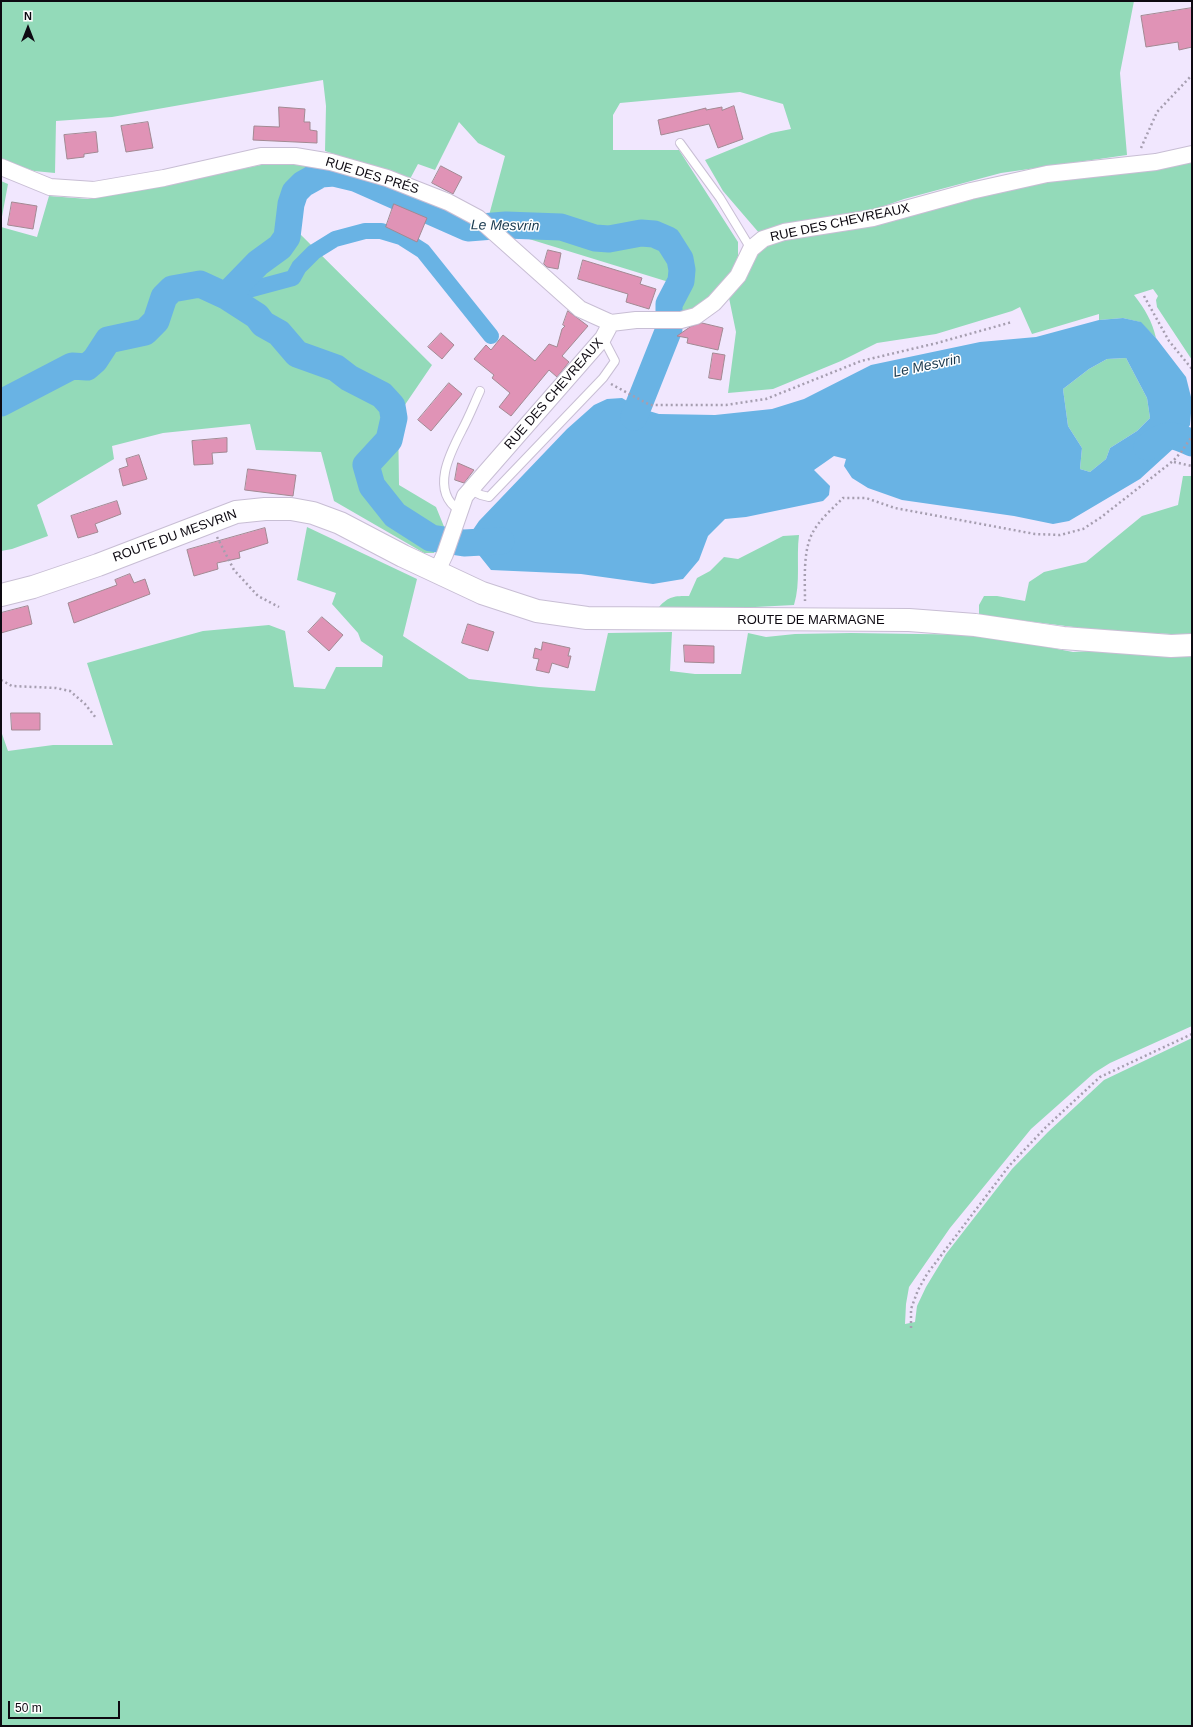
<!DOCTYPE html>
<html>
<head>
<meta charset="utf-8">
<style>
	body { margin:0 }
	#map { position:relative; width:1193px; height:1727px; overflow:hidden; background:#f1e7fe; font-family:Arial,sans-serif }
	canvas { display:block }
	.frame { position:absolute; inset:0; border:2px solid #0d0911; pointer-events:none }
	.north { position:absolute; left:8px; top:8px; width:40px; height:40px; -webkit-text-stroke:3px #fff; paint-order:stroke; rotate:0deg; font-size:11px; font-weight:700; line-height:16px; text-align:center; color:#0d0911 }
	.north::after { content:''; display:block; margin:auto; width:14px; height:18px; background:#0d0911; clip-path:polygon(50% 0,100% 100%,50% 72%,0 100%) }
	.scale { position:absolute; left:8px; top:1701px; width:112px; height:18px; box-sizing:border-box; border:2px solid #0d0911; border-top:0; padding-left:5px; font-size:12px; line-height:14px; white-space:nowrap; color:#0d0911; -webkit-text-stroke:3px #fff; paint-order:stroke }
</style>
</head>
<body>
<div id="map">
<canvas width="1193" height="1727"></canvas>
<div class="frame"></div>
<div class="north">N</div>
<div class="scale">50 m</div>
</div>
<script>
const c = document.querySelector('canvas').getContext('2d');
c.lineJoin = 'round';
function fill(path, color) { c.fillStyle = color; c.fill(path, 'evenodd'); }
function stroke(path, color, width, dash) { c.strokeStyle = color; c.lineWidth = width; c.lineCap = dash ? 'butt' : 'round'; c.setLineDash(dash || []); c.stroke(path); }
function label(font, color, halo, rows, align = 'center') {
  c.font = font + ' Arial,sans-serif'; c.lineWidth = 3; c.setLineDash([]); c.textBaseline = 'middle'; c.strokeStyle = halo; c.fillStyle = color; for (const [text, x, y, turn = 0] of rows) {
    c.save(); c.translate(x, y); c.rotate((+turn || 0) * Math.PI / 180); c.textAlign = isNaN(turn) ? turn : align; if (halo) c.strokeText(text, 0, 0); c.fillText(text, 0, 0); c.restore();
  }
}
fill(new Path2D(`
	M1,1H1134L1120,73L1127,155L1001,173L904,199L865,213L760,234L723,191L705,160L771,133L791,129L783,104L740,92L620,103L613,115V150H679L738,242V256L736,267L716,295L682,314L672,316V283L503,231L488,219L505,156L478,143L459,122L435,170L418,164L410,179L325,151L326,106L323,80L112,117L56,121L55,173L34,171L1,159Z
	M1192,160V360L1157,307L1156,300L1158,296L1153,289L1134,295C1145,309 1152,321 1156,338L1140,322L1123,318L1099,320V314L1032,334L1020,307L1012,311L936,334L877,343L841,361L773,389L728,393L736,332L729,298L757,250L786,237L1044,180Z
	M295,163L331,171L297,191L298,232L432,365L398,415L399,485L436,507L445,529L434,553H424L334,501L321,452L256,450L250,424L163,433L112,446L114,459L37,505L48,536L12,549L1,551V227L37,237L49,196L88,199L152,188L265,164Z
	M1,181L8,184L1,222Z
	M1126,358L1147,398L1150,418L1137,431L1110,448L1106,459L1090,472L1080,469L1082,448L1068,426L1063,389L1089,369L1107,359Z
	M1183,476H1192V635L1105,631L979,615V605L984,596H997L1025,601L1029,582L1044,572L1086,562L1142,516L1178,505Z
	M307,527L417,579L403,636L469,679L539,687L595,691L608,633L672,632L670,671L695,674H741L748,633L766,637L795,634L851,633L985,635L1073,652L1106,650L1170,657H1192V1026L1110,1063L1094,1073L1031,1129L950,1228L909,1287L906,1304L905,1324L915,1322L917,1306L926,1287L946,1254L1012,1169L1048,1132L1104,1080L1192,1038V1726H1V731L8,751L53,745H113L87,663L203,631L269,625L285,631L294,687L325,689L336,667H382L383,656L361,641L358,633L332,604L336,593L297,580Z
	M799,535C796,558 801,583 794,605L736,608L659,607C669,596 674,596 689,596L697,578L710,571L724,557L738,559L783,536Z`), '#93dab9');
fill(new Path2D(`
	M1123,318L1141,322L1156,338L1186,377L1192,401L1190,425L1174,448L1140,479L1069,521L1053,524L1014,516L902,500L868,488L852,478L844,466L846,459L834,456L814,470L830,486L829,495L823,501L746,517L725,519L708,536L699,560L683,579L653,584L581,574L491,570L479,555L464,543L479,521L567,429L594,405L607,399L622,398L639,408L659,414L715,415L772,409L804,399L871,365L980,342L1036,337L1099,320ZM1126,358L1147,398L1150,418L1137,431L1110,448L1106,459L1090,472L1080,469L1082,448L1068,426L1063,389L1089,369L1107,359Z`), '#69b3e4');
stroke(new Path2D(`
	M226,296L293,278L299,267L314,252L335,239L365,231H381L401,237L423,251L491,336`), '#69b3e4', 16);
stroke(new Path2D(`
	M226,296L258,263L280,247L287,237L291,204L295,192L303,184L321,174L334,173L355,178L468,228L506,225L561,227L595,238L609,239L641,233L654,234L668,240L680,259L682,270L681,281L669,304V329L634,417
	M1,403L72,366L87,367L95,360L108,340L145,332L156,321L164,297L172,289L200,284L226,296L257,316L263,324L279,333L297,354L336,368L349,378L382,395L392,406L394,418L389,440L366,465L372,486L395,515L431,538L464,543L501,541
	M1147,447C1166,433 1171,433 1192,443`), '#69b3e4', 27);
const building = new Path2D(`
	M1192,8V47L1179,50L1178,42L1146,47L1141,16Z
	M734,106L743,139L718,148L709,124L661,135L658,120L706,108V110L722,107V110Z
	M279,107L305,109L304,122H310V130L317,131V143L253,140L254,126L279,127Z
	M148,122L153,148L126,152L121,126Z
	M96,132L98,152L84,154V157L67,159L64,135Z
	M441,166L462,177L453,194L432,183Z
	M12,202L37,206L33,229L8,225Z
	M394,204L427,218L417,242L386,227Z
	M548,250L561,253L558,269L547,267L544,264Z
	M583,260L642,278L640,284L656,289L649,309L626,302L628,294L578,279Z
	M568,311L588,326L562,356L569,362L557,377L549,370L511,416L499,407L510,393L492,378L494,375L474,359L486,345L491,350L503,335L535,361L549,344L557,347L562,329L565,326L563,325Z
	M702,323L723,328L718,350L687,343L688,338L677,336L690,327Z
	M441,333L454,345L442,359L428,347Z
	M713,353L725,355L721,380L709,378Z
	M449,383L462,394L431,431L418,420Z
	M227,438V452L212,453L213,464L194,465L192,441Z
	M139,455L147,479L123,486L119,469L128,466L126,459Z
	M458,463L474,470L464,483L455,480Z
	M248,469L296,475L293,496L245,490Z
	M117,501L121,514L95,524L98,532L78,538L71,516Z
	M265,528L268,543L239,552L240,558L217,563L218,569L194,576L187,550Z
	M130,574L134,583L145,579L150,594L74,623L68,603L117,585L115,580Z
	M28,606L32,624L1,633V613Z
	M322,617L343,635L329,651L308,632Z
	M468,624L494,632L488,651L462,643Z
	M543,642L570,648L568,656H571L568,668L552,663L549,673L536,670L539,659L533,658L535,648L541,650Z
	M684,645L714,646V663L685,662Z
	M11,713H40V730H12Z`);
fill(building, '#e093b6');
stroke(building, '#a28993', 1);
const service = new Path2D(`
	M680,143L720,198L751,249
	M470,490L481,495L489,497L603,378L615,361L603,338
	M459,510C430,491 450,453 462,430C469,417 474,404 480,391`);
const minor = new Path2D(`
	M1,167L50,187L94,190L164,178L261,156H295L331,162L387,178L448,202L478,218L580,309L611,323
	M437,571L445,554L465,496L603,338L611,323L636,320H681L696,316L714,303L738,276L751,249L763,239L784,232L873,218L971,191L1047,174L1156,162L1192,154`);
const secondary = new Path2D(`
	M1,595L33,587L98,565L236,512L265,509H291L313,513L340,523L403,556L482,593L537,611L587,618L909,620L975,625L1063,638L1171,646L1192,645`);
stroke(service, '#c8bed4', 10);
stroke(minor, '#c8bed4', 18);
stroke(secondary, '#c8bed4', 24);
stroke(new Path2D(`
	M1141,148L1157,112L1192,75
	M1144,296L1169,341L1192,369
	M611,384L650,405H726L766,399L861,361L937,343L1012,322
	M1174,462L1192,466
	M217,537L234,570L258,596L279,607
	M805,601C805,582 803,554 811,536C817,522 832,509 843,498H866L895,508L1035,534L1060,535L1083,529L1100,518L1173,461L1182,451L1192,436
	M1,680L12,686L56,688L70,691L85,704L96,718
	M911,1328V1309L918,1290L927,1274L1009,1166L1046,1127L1100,1077L1192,1034`), '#a69eb0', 2.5, [2, 3]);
stroke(service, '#fff', 8);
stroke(minor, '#fff', 16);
stroke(secondary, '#fff', 22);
label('13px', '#0d0911', '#fff', [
	["RUE DES PRÉS",372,176,17],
	["RUE DES CHEVREAUX",840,223,-12],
	["RUE DES CHEVREAUX",554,394,-49],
	["ROUTE DU MESVRIN",175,536,-20],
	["ROUTE DE MARMAGNE",811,620]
]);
label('italic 14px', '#1a3a4f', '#fff', [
	["Le Mesvrin",505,226,1],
	["Le Mesvrin",927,366,-12]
]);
</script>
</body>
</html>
